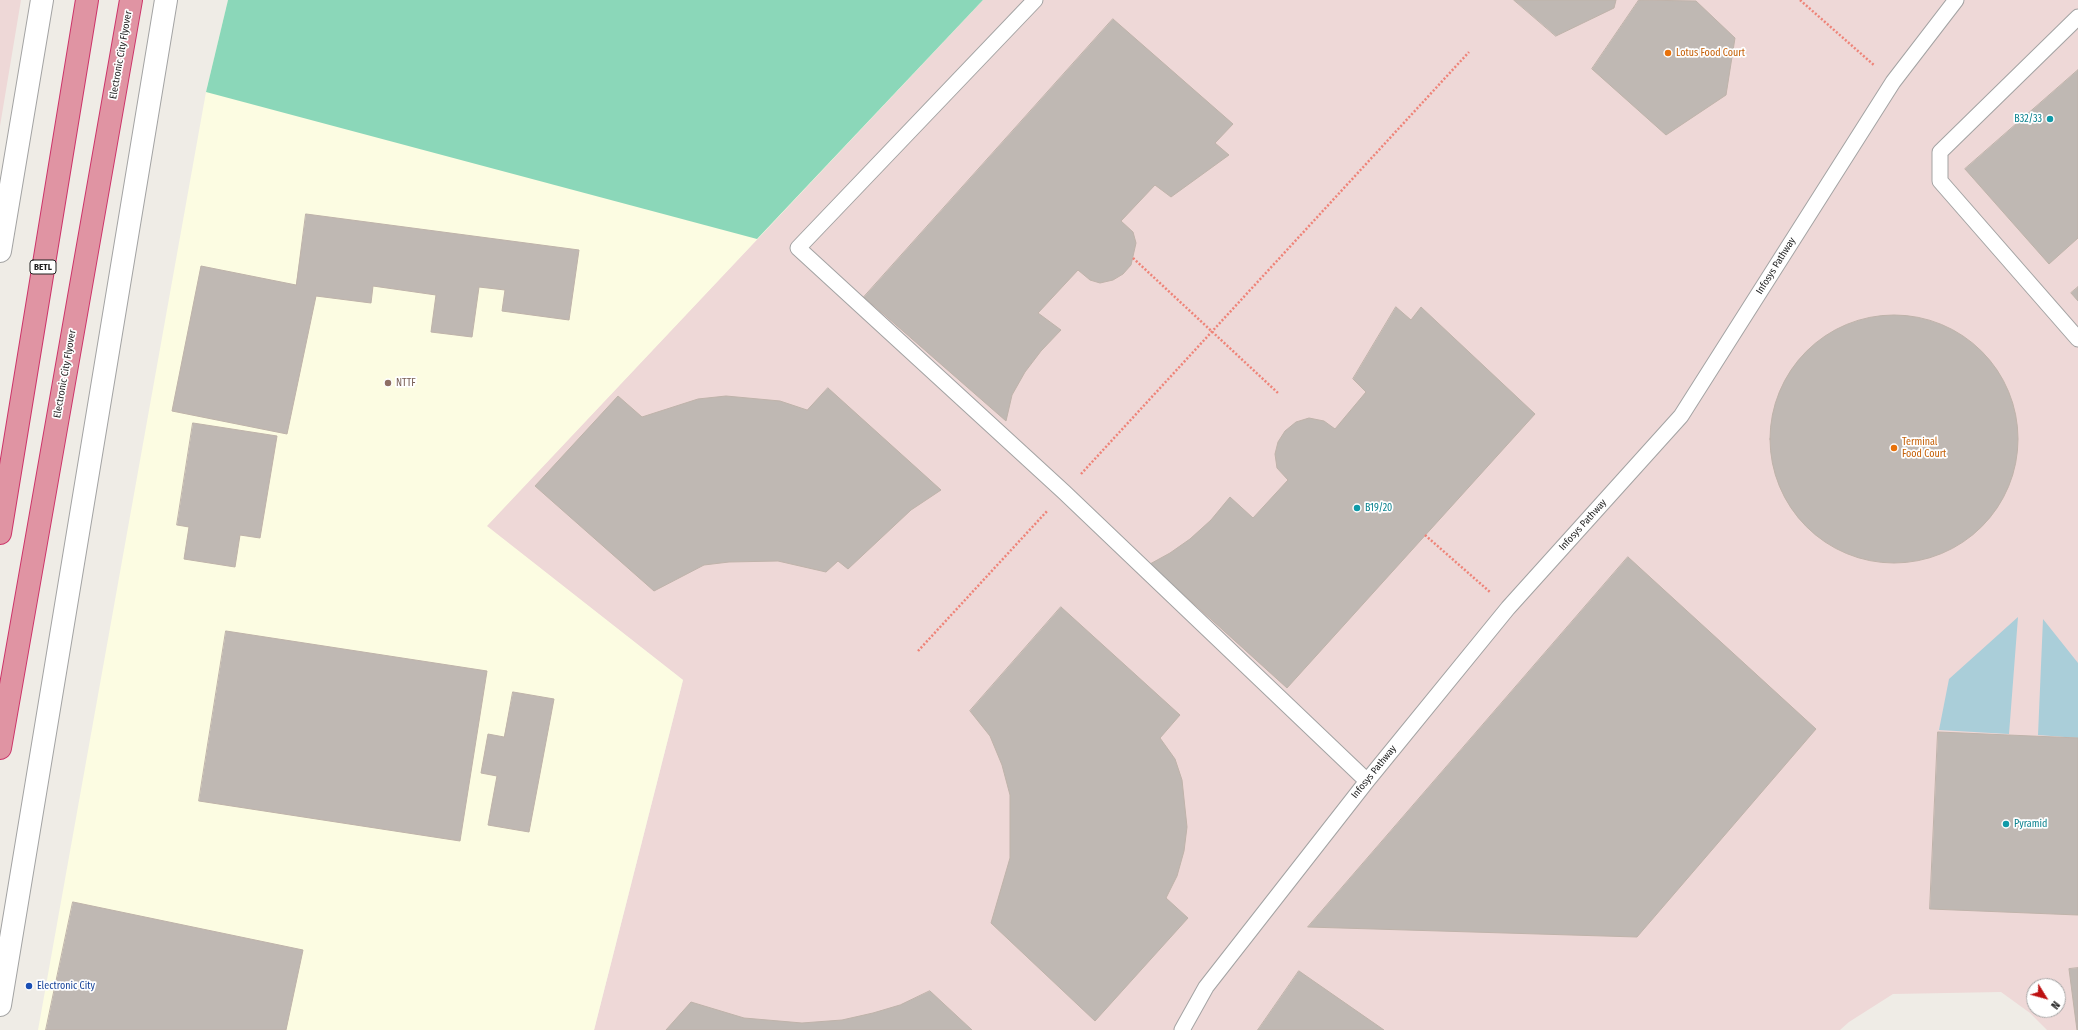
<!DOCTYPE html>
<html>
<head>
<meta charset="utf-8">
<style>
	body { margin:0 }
	#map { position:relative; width:2078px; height:1030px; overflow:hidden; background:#efece6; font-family:"Fira Sans Condensed",sans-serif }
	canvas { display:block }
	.north { position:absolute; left:2026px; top:978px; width:40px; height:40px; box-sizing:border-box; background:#fff; border:1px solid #a5a5a5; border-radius:50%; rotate:127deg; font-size:11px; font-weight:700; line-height:16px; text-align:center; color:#1f1f1f }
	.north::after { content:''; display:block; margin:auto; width:14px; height:18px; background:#bd1112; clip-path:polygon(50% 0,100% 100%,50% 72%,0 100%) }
</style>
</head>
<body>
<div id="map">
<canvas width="2078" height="1030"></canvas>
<div class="north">N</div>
</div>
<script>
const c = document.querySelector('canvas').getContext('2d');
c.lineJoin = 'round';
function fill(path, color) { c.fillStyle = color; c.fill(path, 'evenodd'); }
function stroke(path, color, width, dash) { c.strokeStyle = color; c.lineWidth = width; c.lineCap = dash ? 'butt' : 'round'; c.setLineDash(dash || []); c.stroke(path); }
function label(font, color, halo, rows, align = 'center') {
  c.font = font + ' "Fira Sans Condensed",sans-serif'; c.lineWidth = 3.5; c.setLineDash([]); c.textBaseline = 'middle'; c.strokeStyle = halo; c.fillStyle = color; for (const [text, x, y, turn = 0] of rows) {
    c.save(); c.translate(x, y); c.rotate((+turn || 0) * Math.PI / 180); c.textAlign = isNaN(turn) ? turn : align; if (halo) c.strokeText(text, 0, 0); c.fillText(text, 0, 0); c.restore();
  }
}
fill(new Path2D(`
	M0,0H21L0,126Z
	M983,0H2078V1030H2047L2030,1013L2001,992L1893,994L1849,1022L1840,1030H594L683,680L486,526ZM2034,986H2058V1010H2034Z`), '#eed8d7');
fill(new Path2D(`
	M228,0H983L487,526L683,680L594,1030H38L206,92Z`), '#fcfce2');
fill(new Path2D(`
	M228,0H983L757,239L206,92Z`), '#8bd7b9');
fill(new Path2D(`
	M2018,617L2009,734L1939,730L1949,679Z
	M2043,619L2078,663V738L2038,735Z`), '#aaced9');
const building = new Path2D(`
	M1514,0H1616L1614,8L1556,36Z
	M1639,0L1696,1L1735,38L1726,95L1666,135L1592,69Z
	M1113,19L1233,124L1215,143L1229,155L1171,197L1155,185L1121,221L1133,232L1136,243L1131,265L1123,274L1113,280L1100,283L1090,280L1078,270L1038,313L1061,330L1041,351L1025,372L1012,395L1006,421L864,297Z
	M2078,70V238L2049,264L1965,169Z
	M306,214L579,250L569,320L502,311L505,290L479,287L472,337L431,332L436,295L373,286L371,303L316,296L287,434L172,411L201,266L296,285Z
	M2078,287V301L2071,293Z
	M1396,307L1411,320L1421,307L1535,414L1287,688L1150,564L1170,553L1190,539L1211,520L1230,497L1253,518L1288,480L1277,468L1275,454L1278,442L1285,431L1296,422L1309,418L1324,421L1335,429L1366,392L1353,379Z
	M1770 439a124 124 0 1 1 248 0a124 124 0 1 1-248 0Z
	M828,388L941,490L911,510L848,569L838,561L826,572L778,561L729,562L704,565L654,591L535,486L618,396L642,417L698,399L726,396L780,401L807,410Z
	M193,423L277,436L260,538L240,535L235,567L184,559L189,527L177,525Z
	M1628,557L1816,729L1637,937L1308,927Z
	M1061,607L1180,715L1160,738L1175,759L1182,780L1187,827L1184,851L1177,876L1166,898L1188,918L1095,1021L991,923L1010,858V795L1002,765L990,736L970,711Z
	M226,631L487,671L460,841L199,801Z
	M513,692L554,699L529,832L488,825L497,776L481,773L488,734L504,737Z
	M1938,732L2078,738V915L1930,909Z
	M73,902L303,950L286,1030H46Z
	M2078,968V1030H2077L2069,969Z
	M1299,971L1384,1030H1258Z
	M930,991L972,1030H666L691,1002L744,1018L802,1023L842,1020L873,1013L900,1005Z`);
fill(building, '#bfb8b3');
stroke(building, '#bfb3aa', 1);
const service = new Path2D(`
	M1035,0L798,248L1064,492L1367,781
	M2078,17L1940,152V181L2078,339
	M1182,1030L1206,987L1367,781L1508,608L1681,416L1893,82L1956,0`);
const tertiary = new Path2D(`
	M0,251L42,0
	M0,1005L166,0`);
const motorway = new Path2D(`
	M0,533L87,0
	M0,748L131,0`);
stroke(service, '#a3a3a3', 17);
stroke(tertiary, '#a3a3a3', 24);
stroke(motorway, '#cc3469', 24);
stroke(new Path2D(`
	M1800,0L1875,66
	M1133,258L1278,393
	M1081,474L1469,52
	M1425,535L1490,592
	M918,651L1048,510`), '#ee8378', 2.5, [2, 2]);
stroke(service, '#fff', 15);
stroke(tertiary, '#fff', 22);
stroke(motorway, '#e094a3', 22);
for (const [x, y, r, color] of [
	[1668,53,4,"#e8710a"],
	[2050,119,4,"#0f9aa8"],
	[388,383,4,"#8d6e63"],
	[1894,448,4,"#e8710a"],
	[1357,508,4,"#0f9aa8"],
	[2006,824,4,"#0f9aa8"],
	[29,986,4,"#1a4fb4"]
]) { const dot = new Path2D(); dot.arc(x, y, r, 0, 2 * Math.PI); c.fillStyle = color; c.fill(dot); stroke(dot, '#fff', 1.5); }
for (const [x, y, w] of [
	[43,267,26]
]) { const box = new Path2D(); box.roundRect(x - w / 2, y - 7, w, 14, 3); c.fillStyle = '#fff'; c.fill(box); stroke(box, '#1f1f1f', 1); }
label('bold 9px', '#1f1f1f', null, [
	["BETL",43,267]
]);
label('10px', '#c56008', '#fff', [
	["Lotus Food Court",1676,53],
	["Terminal",1902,442],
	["Food Court",1902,454]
], 'left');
label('10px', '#1f1f1f', '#fff', [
	["Electronic City Flyover",121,55,-80],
	["Infosys Pathway",1776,266,-58],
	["Electronic City Flyover",65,374,-80],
	["Infosys Pathway",1583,525,-48],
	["Infosys Pathway",1374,772,-51]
]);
label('10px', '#0d838f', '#fff', [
	["B32/33",2042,119,"right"],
	["B19/20",1365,508],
	["Pyramid",2014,824]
], 'left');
label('10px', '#785e54', '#fff', [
	["NTTF",396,383]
], 'left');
label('10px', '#164399', '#fff', [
	["Electronic City",37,986]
], 'left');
</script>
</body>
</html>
